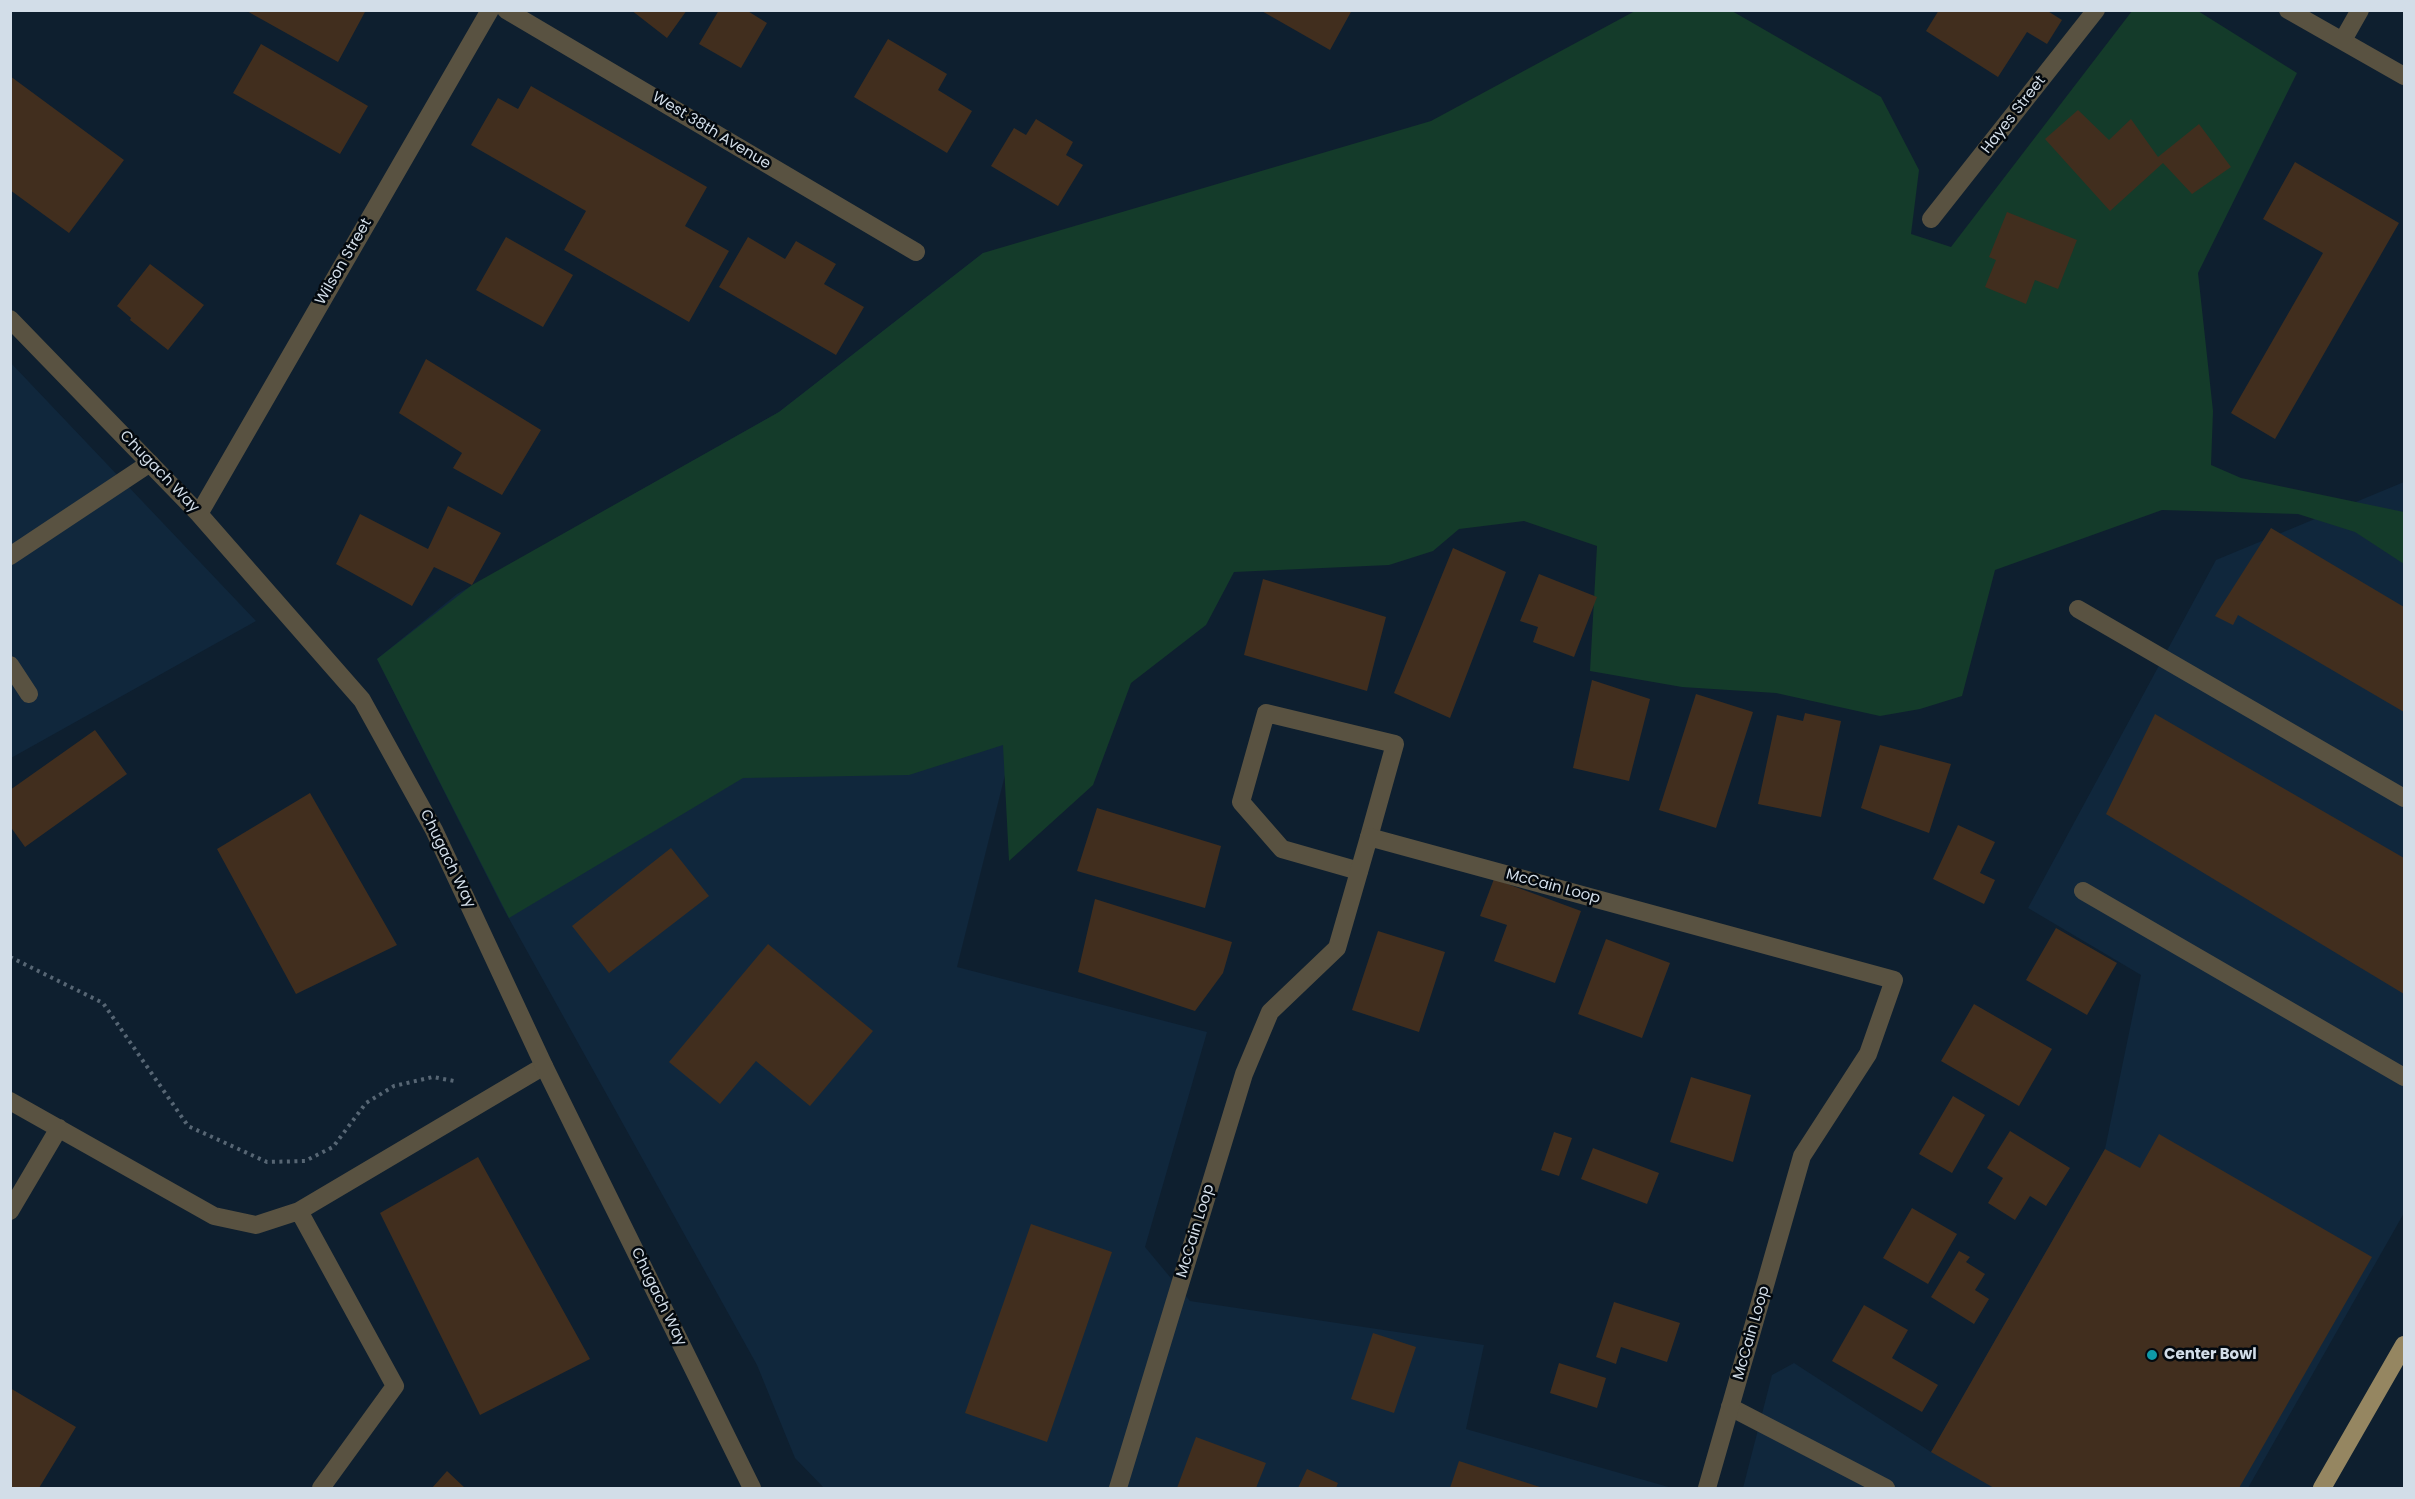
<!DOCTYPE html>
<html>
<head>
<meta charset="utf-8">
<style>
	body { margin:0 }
	#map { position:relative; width:2415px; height:1499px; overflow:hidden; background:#0e1f2f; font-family:Poppins,sans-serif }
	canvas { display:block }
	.frame { position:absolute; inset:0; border:12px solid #d2dde8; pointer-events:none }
</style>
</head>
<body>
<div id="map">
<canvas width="2415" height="1499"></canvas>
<div class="frame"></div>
</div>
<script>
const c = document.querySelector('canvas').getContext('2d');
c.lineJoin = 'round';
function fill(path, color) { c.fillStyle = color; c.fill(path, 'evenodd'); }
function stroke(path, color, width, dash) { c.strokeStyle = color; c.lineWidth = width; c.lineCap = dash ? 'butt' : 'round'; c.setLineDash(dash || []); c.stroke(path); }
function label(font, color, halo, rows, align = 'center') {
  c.font = font + ' Poppins,sans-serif'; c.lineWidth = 5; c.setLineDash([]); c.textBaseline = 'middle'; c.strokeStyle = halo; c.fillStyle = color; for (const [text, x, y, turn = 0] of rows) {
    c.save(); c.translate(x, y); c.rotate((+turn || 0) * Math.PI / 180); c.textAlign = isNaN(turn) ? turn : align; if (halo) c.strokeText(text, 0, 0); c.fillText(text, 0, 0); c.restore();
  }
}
fill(new Path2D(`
	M983,253L1010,755L957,967L1207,1032L1145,1247L1190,1301L1484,1345L1466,1429L1672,1488H824L795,1458L757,1365L502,906L377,659L457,594L779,412Z
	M10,362L256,621L11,758H10Z
	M2404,482V1213L2248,1488H1743L1772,1375L1794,1363L1931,1452L2105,1149L2141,975L2028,908L2216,560Z`), '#10273c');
fill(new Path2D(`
	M1635,11H1732L1881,97L1919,170L1911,234L1951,247L2132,11H2198L2297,73L2198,273L2213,411L2211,465L2241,478L2404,512V564L2355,532L2298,514L2162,510L1995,570L1962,696L1920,709L1880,716L1776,693L1682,687L1590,671L1597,546L1524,521L1459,529L1433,551L1389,565L1234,572L1206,625L1131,683L1093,785L1009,861L1003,745L909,775L743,778L509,918L377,659L472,585L779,412L983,253L1431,121Z`), '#143b2a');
fill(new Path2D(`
	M245,10H366L338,62Z
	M631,10H687L667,38Z
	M719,10H746L767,23L741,68L699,44Z
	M1260,10H1352L1330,50Z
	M1939,10H2046L2062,20L2047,44L2027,32L1998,77L1926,31Z
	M888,39L947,74L938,90L972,111L947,153L854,97Z
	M261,44L368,106L340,154L233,93Z
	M10,76L124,160L69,233L10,190Z
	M531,86L707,187L685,226L729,251L689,322L564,250L586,211L471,145L498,98L518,109Z
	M2078,110L2109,140L2131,119L2158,157L2199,124L2231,167L2192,194L2163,163L2110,211L2045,139Z
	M1036,119L1073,142L1066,155L1083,165L1058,206L991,166L1014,128L1026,135Z
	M2295,162L2399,223L2275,439L2231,413L2323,253L2263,219Z
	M2007,212L2077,240L2058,289L2035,280L2026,304L1985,287L1996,260L1989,257Z
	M506,237L573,275L543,327L476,290Z
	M748,237L785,259L796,241L836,264L824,284L864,307L836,355L719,287Z
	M150,264L204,305L168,350L130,320L131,318L117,306Z
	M426,359L541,430L502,495L453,468L462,453L399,413Z
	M448,506L501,533L472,585L434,567L412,606L336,564L360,514L428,549Z
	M2271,528L2404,607V712L2238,615L2233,625L2215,616Z
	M1453,548L1506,572L1450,718L1394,693Z
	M1539,574L1597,597L1574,657L1533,642L1538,627L1520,621Z
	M1263,579L1386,617L1367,691L1244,655Z
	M1592,680L1650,699L1629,781L1573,768Z
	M1696,694L1753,712L1716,828L1659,810Z
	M1805,713L1841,721L1821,817L1758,804L1777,715L1803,721Z
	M2155,714L2404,858V994L2106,814Z
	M95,730L127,774L25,847L10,826V790Z
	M1880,745L1951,764L1929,833L1861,808Z
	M310,793L397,945L296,994L217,849Z
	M1097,808L1221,846L1205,908L1077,871Z
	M1958,825L1995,842L1980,873L1995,880L1984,904L1933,879Z
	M671,848L709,896L609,973L572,926Z
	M1494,879L1581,911L1555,983L1494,961L1507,925L1480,916Z
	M1095,899L1232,942L1223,973L1195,1011L1078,972Z
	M2056,928L2117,963L2087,1015L2026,980Z
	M1378,931L1445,952L1419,1032L1352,1010Z
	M1606,939L1670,963L1642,1038L1578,1014Z
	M768,944L873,1031L810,1106L756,1061L720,1104L669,1062Z
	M1974,1004L2052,1049L2019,1106L1941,1061Z
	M1691,1077L1751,1095L1733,1162L1670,1142Z
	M1953,1096L1985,1115L1952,1173L1919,1154Z
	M2010,1131L2070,1168L2046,1206L2030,1196L2015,1220L1988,1203L2003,1178L1987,1168Z
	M1554,1132L1572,1138L1559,1176L1541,1170Z
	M2159,1134L2372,1257L2239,1488H1994L1931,1452L2105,1149L2140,1168Z
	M1593,1148L1659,1173L1647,1204L1581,1179Z
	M478,1157L590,1359L480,1415L380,1213Z
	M1912,1208L1957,1234L1928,1284L1883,1258Z
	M1031,1224L1112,1252L1047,1442L965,1413Z
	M1959,1251L1970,1257L1966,1262L1985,1274L1975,1290L1989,1299L1974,1324L1931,1297Z
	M1614,1302L1680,1323L1667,1362L1621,1347L1616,1364L1596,1357Z
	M1864,1305L1908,1330L1892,1358L1938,1385L1922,1412L1832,1361Z
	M1373,1333L1416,1347L1394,1413L1351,1399Z
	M1559,1363L1606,1378L1597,1408L1550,1393Z
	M10,1388L76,1427L39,1488H10Z
	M1196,1437L1266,1463L1256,1488H1177Z
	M1459,1461L1543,1488H1450Z
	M1307,1469L1338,1483L1336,1488H1298Z
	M447,1471L465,1488H432Z`), '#412e1e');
stroke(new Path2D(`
	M10,957L103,1003L188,1126L267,1162L305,1161L333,1147L366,1103L394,1086L433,1077L454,1081`), '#576674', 4, [3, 4.5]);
stroke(new Path2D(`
	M10,556L150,463
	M2078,609L2404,798
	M10,665L29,694
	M1359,871L1282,849L1241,802L1266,713L1395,744L1369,837
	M2083,891L2404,1077
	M10,1101L214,1216L256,1225L299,1211
	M10,1211L59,1128
	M1730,1407L1886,1488
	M321,1488L395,1386L299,1211L544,1066`), '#595241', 18);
stroke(new Path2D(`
	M506,10L916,252
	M2288,10L2404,76
	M2343,40L2360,10
	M1931,219L2096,10
	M10,319L199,514L362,700L434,830L544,1066L752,1488
	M199,514L490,10
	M1118,1488L1244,1074L1270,1012L1337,948L1369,837L1894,980L1868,1054L1802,1156L1707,1488`), '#595241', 18);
stroke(new Path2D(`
	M2322,1488L2404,1345`), '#958661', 18);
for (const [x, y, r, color] of [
	[2152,1355,6,"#0f9aa8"]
]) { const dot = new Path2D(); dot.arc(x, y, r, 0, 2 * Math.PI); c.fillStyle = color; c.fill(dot); stroke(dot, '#03090f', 2); }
label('15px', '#d2dde8', '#03090f', [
	["Hayes Street",2014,115,-52],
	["West 38th Avenue",711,131,31],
	["Wilson Street",344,262,-60],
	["Chugach Way",159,472,46],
	["Chugach Way",447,859,64],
	["McCain Loop",1553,887,15],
	["McCain Loop",1196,1231,-73],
	["Chugach Way",658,1297,64],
	["McCain Loop",1752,1333,-74]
]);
label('bold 15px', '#d2dde8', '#03090f', [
	["Center Bowl",2164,1355]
], 'left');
</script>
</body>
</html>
